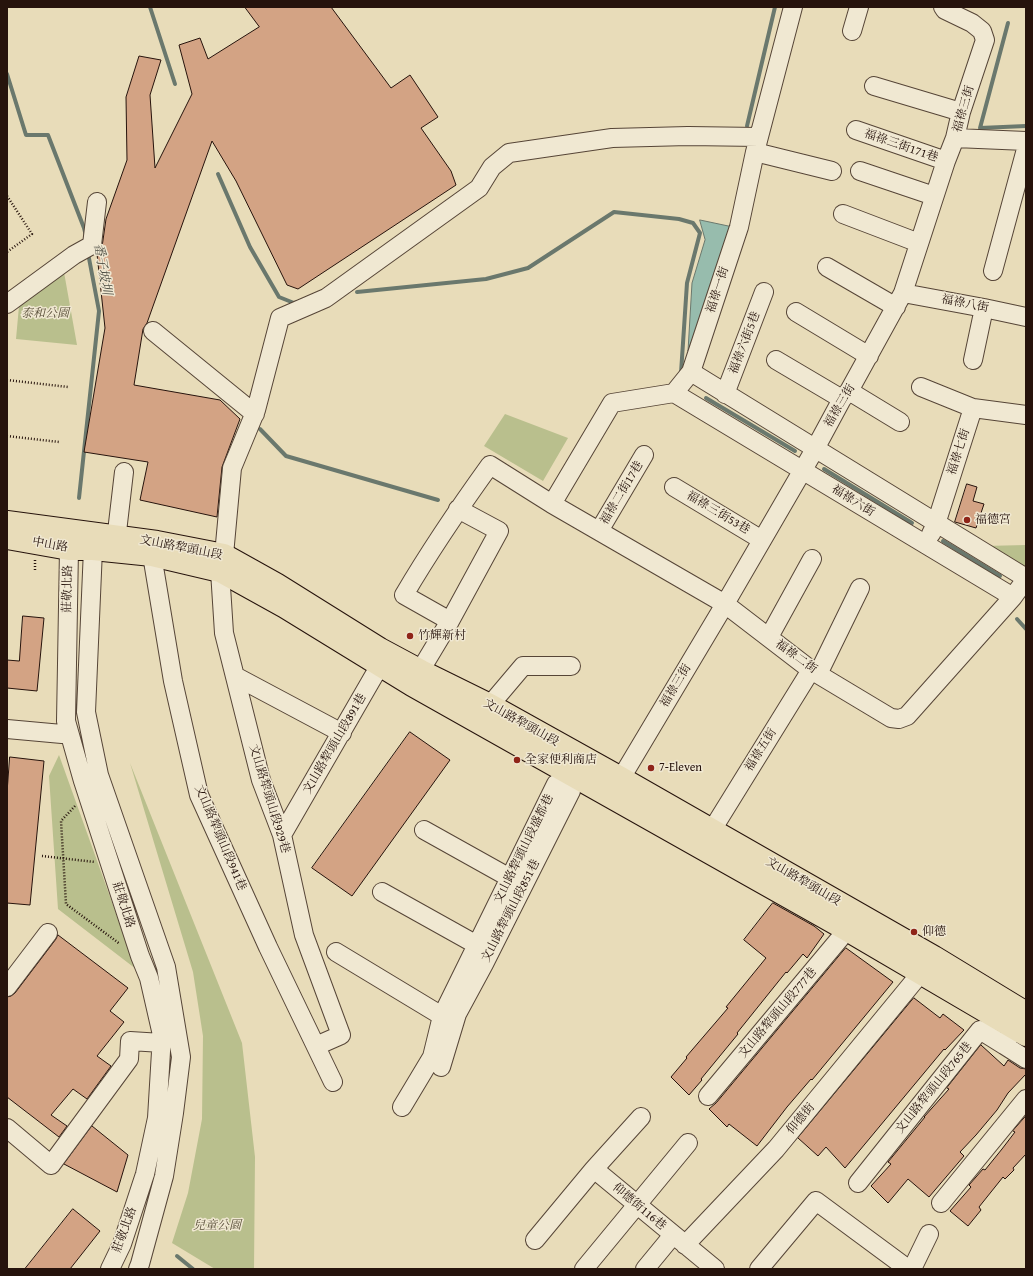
<!DOCTYPE html>
<html>
<head>
<meta charset="utf-8">
<style>
	body { margin:0 }
	#map { position:relative; width:1033px; height:1276px; overflow:hidden; background:#e8dcb9; font-family:"Gentium Book Plus",serif }
	canvas { display:block }
	.frame { position:absolute; inset:0; border:8px solid #26130c; pointer-events:none }
</style>
</head>
<body>
<div id="map">
<canvas width="1033" height="1276"></canvas>
<div class="frame"></div>
</div>
<script>
const c = document.querySelector('canvas').getContext('2d');
c.lineJoin = 'round';
function fill(path, color) { c.fillStyle = color; c.fill(path, 'evenodd'); }
function stroke(path, color, width, dash) { c.strokeStyle = color; c.lineWidth = width; c.lineCap = dash ? 'butt' : 'round'; c.setLineDash(dash || []); c.stroke(path); }
function label(font, color, halo, rows, align = 'center') {
  c.font = font + ' "Gentium Book Plus","Noto Serif TC",serif'; c.lineWidth = 3; c.setLineDash([]); c.textBaseline = 'middle'; c.strokeStyle = halo; c.fillStyle = color; for (const [text, x, y, turn = 0] of rows) {
    c.save(); c.translate(x, y); c.rotate((+turn || 0) * Math.PI / 180); c.textAlign = isNaN(turn) ? turn : align; if (halo) c.strokeText(text, 0, 0); c.fillText(text, 0, 0); c.restore();
  }
}
fill(new Path2D(`
	M62,261L77,345L16,339L20,295Z
	M505,414L568,438L543,481L484,446Z
	M1026,545V568L984,546Z
	M59,755L136,969L58,909L49,776Z
	M130,763L242,1043L255,1157L254,1269H215L172,1243L188,1193L202,1119L203,1036L193,972Z`), '#b9bf8d');
const water = new Path2D(`
	M700,220L733,227L688,351L692,283L705,240Z`);
fill(water, '#97bcad');
stroke(water, '#6a786d', 1);
stroke(new Path2D(`
	M150,7L175,84
	M1008,23L980,128L1026,126
	M7,74L26,135H48L84,228L86,236
	M747,126L775,7
	M218,174L250,247L279,297L294,303L298,302
	M357,292L486,279L528,268L614,212L679,219L693,223L700,233L687,283L681,373
	M706,398L795,451
	M260,429L286,456L438,500
	M824,469L912,523
	M79,498L99,311L88,253
	M943,541L1000,576
	M1017,619L1026,629
	M177,1256L193,1269`), '#6a786d', 4);
const building = new Path2D(`
	M245,7H331L391,88L410,75L438,117L421,128L451,171L456,185L298,289L287,285L236,181L212,141L147,323L143,329L134,385L220,400L240,419L222,467L217,517L140,500L148,462L84,452L105,328L97,254L100,251L102,247L106,219L127,160L126,97L139,56L161,60L150,95L155,168L192,94L179,45L200,38L208,59L259,27Z
	M967,484L977,487L973,501L984,504L976,528L955,522Z
	M23,616L44,618L37,691L7,688V660L19,661Z
	M410,732L450,760L352,896L312,868Z
	M10,757L44,761L30,905L7,903V793Z
	M773,903L814,926L824,934L807,958L803,954L787,973L786,972L737,1033L738,1034L701,1079L702,1080L689,1095L671,1077L687,1058L686,1057L728,1008L726,1007L766,958L744,940Z
	M58,935L128,988L110,1011L124,1022L97,1056L111,1066L87,1099L73,1089L51,1115L67,1126L59,1137L7,1097V997L11,996L15,993L56,939Z
	M846,948L893,982L812,1080L811,1079L787,1107L757,1146L729,1124L727,1127L709,1109L716,1103Z
	M914,998L940,1018L943,1014L964,1030L945,1050L944,1049L845,1168L826,1147L818,1156L798,1138Z
	M981,1045L1004,1066L1008,1060L1020,1068L1026,1069V1074L1008,1093L997,1110L976,1135L960,1152L964,1156L929,1197L908,1179L888,1203L871,1186L891,1164L888,1162L925,1117H924L949,1089L947,1088Z
	M1026,1116V1154L1013,1168L1014,1170L1005,1179L1003,1177L979,1207L981,1210L968,1226L950,1211L971,1187L969,1185L983,1169L985,1170L1002,1149L1015,1132L1013,1131Z
	M92,1126L128,1155L117,1192L64,1164Z
	M73,1209L100,1231L70,1269H25Z`);
fill(building, '#d3a384');
stroke(building, '#26130c', 1);
const minor = new Path2D(`
	M852,31L859,7
	M874,86L961,112
	M856,130L946,161
	M955,138L1026,141
	M755,152L832,171
	M860,171L934,196
	M843,214L919,243
	M827,267L896,307
	M993,271L1026,149
	M903,293L984,308L1026,317
	M7,304L74,255L92,245L97,202
	M796,312L869,356
	M153,331L255,414
	M776,360L842,399
	M973,360L984,308
	M691,372L1026,578
	M921,387L973,408
	M849,391L900,422
	M674,393L1013,597
	M725,394L764,292
	M674,487L762,540
	M552,504L612,403L674,393L691,372L739,227L755,152L793,7
	M599,531L644,455
	M931,534L936,524L973,408L1026,415
	M115,549L124,472
	M152,555L173,681L199,795L268,947L333,1082
	M450,621L404,595C431,549 459,508 490,465L552,504L725,604L811,670L891,718L899,719L907,716L1013,597L1026,579
	M769,637L812,559
	M818,674L860,588
	M235,676L342,733
	M414,681L450,621L499,531L458,509
	M483,717L490,705L523,666H571
	M7,729L62,734
	M614,790L725,604L815,449L842,399L849,391L903,293L946,161L955,138L961,112L985,40L982,31L972,23L945,10L943,7
	M424,830L510,878
	M712,830L811,670
	M282,835L387,653
	M382,892L477,945
	M336,952L442,1016L432,1057L402,1107
	M7,987L48,933
	M442,1016L556,784L572,774
	M1004,1045L1026,1059
	M316,1046L341,1035L304,935L282,835L261,780L224,633L220,571L224,555L232,468L256,410L280,318L326,298L479,188L492,167L509,153L612,138L688,136L759,137
	M441,1067L457,1014L484,964L571,791L572,774L577,765
	M708,1096L847,930
	M7,1128L51,1165L129,1059L130,1041L162,1043
	M594,1169L715,1269
	M858,1183L980,1030L1004,1045L1014,1028
	M941,1203L1026,1099
	M535,1240L594,1169L641,1117
	M685,1245L776,1149L929,963
	M110,1269L122,1244L145,1174L157,1118L162,1035L149,978L140,956L83,781L66,721L69,549L80,531L93,549L86,712L99,775L166,967L181,1057L174,1113L164,1176L140,1264L138,1269
	M584,1269L688,1143
	M645,1269L673,1235
	M759,1269L816,1201L908,1269
	M912,1269L929,1234`);
const major = new Path2D(`
	M7,522L157,542L224,555L276,584L380,649L421,671L490,705L621,778L934,957L1026,1013
	M7,538L69,549H93L152,555L220,571L285,607L412,685L847,930L1026,1035`);
stroke(minor, '#564537', 20);
stroke(major, '#26130c', 24);
stroke(new Path2D(`
	M7,196L32,234L7,252
	M7,380L68,387
	M7,436L59,442
	M35,570V559
	M75,806L61,821L66,904L120,944
	M42,856L95,862`), '#26130c', 2.5, [1, 2]);
stroke(minor, '#f0e8d2', 18);
stroke(major, '#e8dcb9', 22);
for (const [x, y, r, color] of [
	[967,520,4,"#8f2418"],
	[410,636,4,"#8f2418"],
	[517,760,4,"#8f2418"],
	[651,768,4,"#8f2418"],
	[914,932,4,"#8f2418"]
]) { const dot = new Path2D(); dot.arc(x, y, r, 0, 2 * Math.PI); c.fillStyle = color; c.fill(dot); stroke(dot, '#f0e8d2', 1.5); }
label('12px', '#26130c', '#f0e8d2', [
	["福祿三街",964,109,-74],
	["福祿三街171巷",901,146,19],
	["福祿一街",718,290,-72],
	["福祿八街",965,304,11],
	["福祿六街5巷",745,343,-69],
	["福祿三街",840,406,-59],
	["福祿七街",959,452,-72],
	["福祿二街17巷",622,493,-59],
	["福祿六街",853,501,32],
	["福祿三街53巷",718,513,31],
	["中山路",50,545,10],
	["文山路犂頭山段",181,548,11],
	["莊敬北路",68,589,-89],
	["福祿二街",796,657,36],
	["福祿三街",676,686,-59],
	["文山路犂頭山段",521,723,29],
	["文山路犂頭山段891巷",335,744,-60],
	["福祿五街",761,750,-58],
	["文山路犂頭山段929巷",269,799,73],
	["文山路犂頭山段941巷",220,838,67],
	["文山路犂頭山段盛都巷",524,849,-64],
	["文山路犂頭山段",803,882,30],
	["莊敬北路",123,905,72],
	["文山路犂頭山段851巷",511,911,-63],
	["文山路犂頭山段777巷",778,1013,-50],
	["文山路犂頭山段765巷",934,1088,-51],
	["仰德街",801,1119,-50],
	["仰德街116巷",639,1207,40],
	["莊敬北路",125,1230,-70]
]);
label('italic 12px', '#594f39', '#f0e8d2', [
	["泰和公園",45,314],
	["兒童公園",217,1226]
]);
label('12px', '#26130c', '#f0e8d2', [
	["福德宮",975,520],
	["竹輝新村",418,636],
	["全家便利商店",525,760],
	["7-Eleven",659,768],
	["仰德",922,932]
], 'left');
label('italic 13px', '#4e4e44', '#f0e8d2', [
	["番子坡圳",102,269,80]
]);
</script>
</body>
</html>
